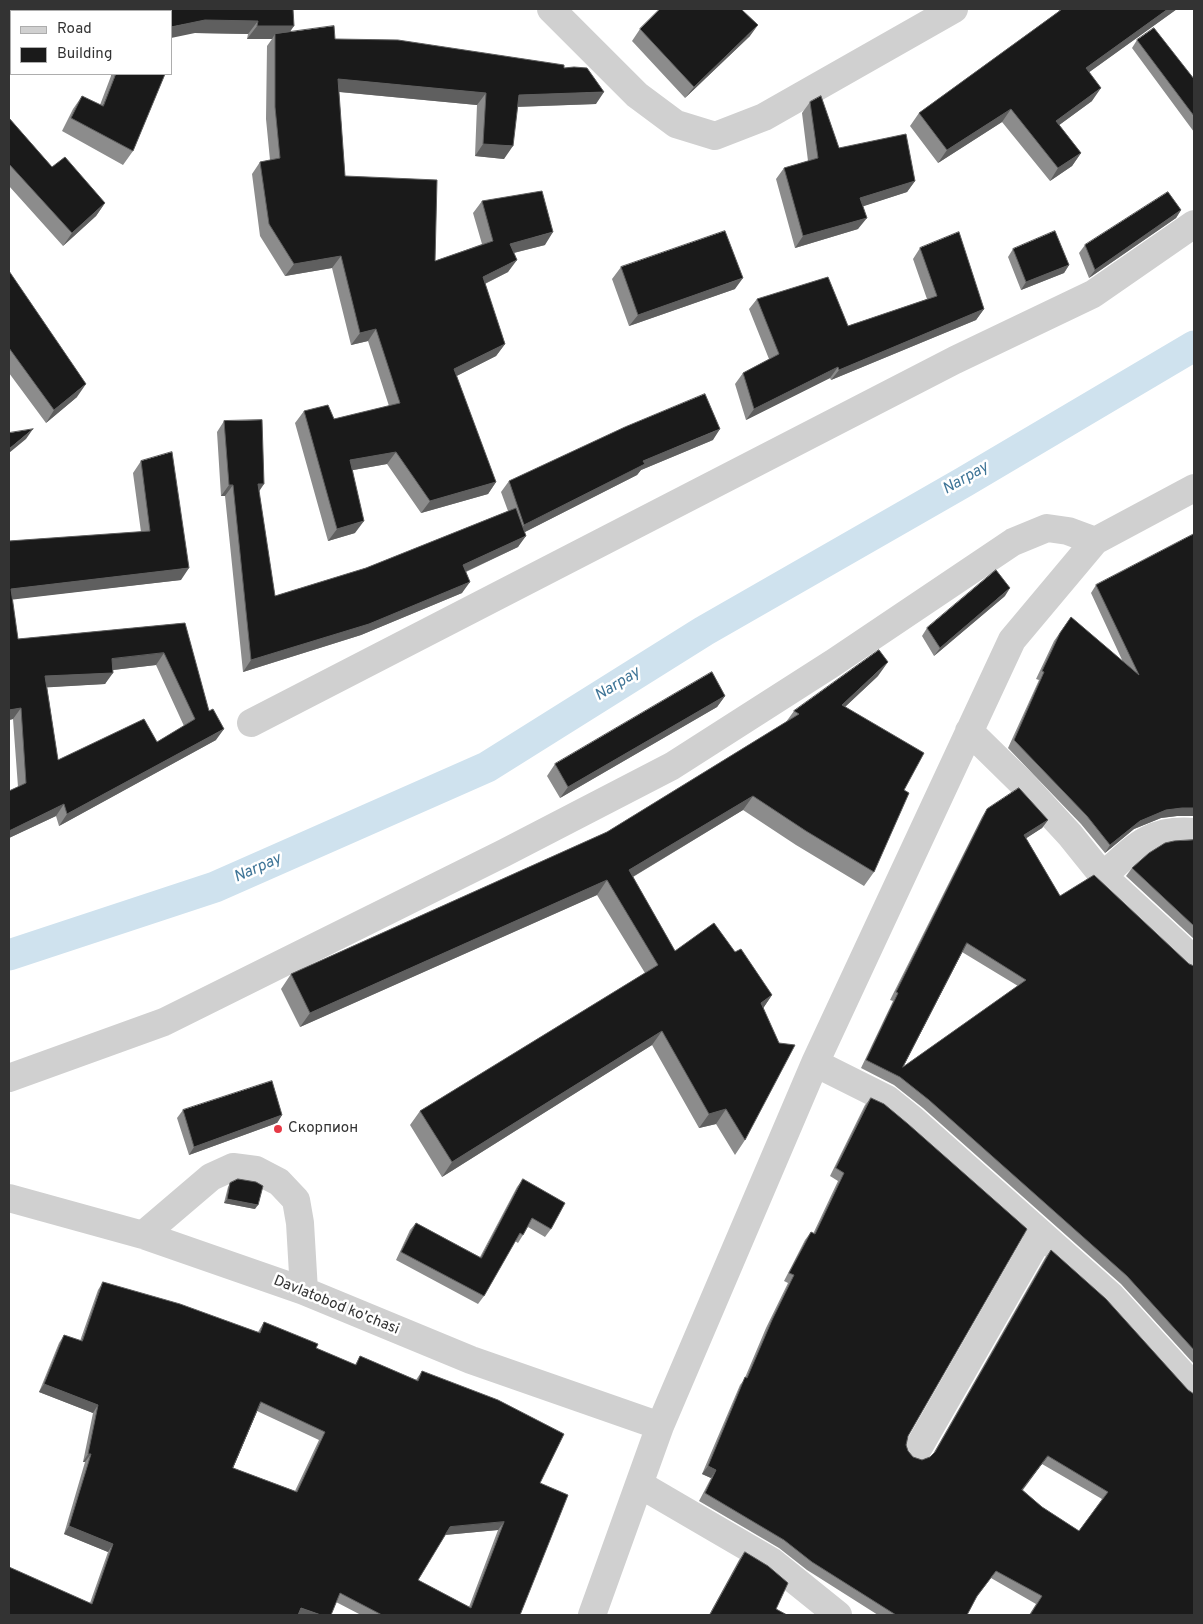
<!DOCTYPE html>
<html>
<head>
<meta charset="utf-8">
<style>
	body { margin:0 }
	#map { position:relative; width:1203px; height:1624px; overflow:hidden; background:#fff; font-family:Overpass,sans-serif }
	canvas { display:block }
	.frame { position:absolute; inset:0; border:10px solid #333; pointer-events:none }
	.legend { position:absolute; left:10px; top:10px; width:162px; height:65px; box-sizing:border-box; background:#fff; border:1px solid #adadad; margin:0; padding:6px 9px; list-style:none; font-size:15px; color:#333 }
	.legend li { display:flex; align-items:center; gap:10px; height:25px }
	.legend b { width:25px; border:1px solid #adadad }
</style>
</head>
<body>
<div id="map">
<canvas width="1203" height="1624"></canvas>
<div class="frame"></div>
<ul class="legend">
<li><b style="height:6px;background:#d0d0d0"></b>Road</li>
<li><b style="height:14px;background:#1a1a1a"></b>Building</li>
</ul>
</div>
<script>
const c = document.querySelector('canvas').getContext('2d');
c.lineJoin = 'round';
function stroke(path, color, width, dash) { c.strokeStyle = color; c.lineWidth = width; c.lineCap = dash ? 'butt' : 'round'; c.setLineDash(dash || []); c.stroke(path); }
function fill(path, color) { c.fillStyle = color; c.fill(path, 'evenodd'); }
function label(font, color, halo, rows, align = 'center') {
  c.font = font + ' Overpass,sans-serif'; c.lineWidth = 5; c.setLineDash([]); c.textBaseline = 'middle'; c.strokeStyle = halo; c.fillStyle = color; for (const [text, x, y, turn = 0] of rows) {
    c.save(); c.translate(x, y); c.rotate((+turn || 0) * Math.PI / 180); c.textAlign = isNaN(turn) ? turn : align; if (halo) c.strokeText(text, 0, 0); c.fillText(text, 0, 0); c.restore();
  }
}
stroke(new Path2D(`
	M9,955L215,887L487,767L704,631L964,482L1194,346`), '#cfe2ee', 31);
stroke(new Path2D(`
	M551,9L637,95L676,124L715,136L764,117L954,9
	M251,723L955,360L1093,294L1194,224
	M969,731L1022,783L1070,835L1103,876L1194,960
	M1103,876C1134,848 1149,828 1194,832
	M815,1063L887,1099L913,1120L1111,1296L1194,1387
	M9,1078L164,1022L504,853L672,766L833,663L1013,542L1047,528L1068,531L1095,541
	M9,1198L143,1235L304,1291L471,1360L660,1426
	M143,1235L211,1177L233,1167L256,1170L279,1182L296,1200L300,1223L304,1291
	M916,1452L1041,1234
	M639,1484L771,1561L838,1615
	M592,1615L660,1426L815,1063L1012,640L1095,541L1194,488`), '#d0d0d0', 28);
fill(new Path2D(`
	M9,9H293L290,32L335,39L564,68L596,104L517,107L504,159L475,156L477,105L339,92L345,176L435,261L482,244L473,213L482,201L545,245L514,253L508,272L485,284L505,344L496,356L456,376L496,482L488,494L421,513L387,464L353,470L355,533L328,541L295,423L304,411L334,419L389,406L368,341L351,345L332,268L285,276L260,236L252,174L260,162L270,160L266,119L267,46L272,39H247L248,34L195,33L171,11H11V61L9,63Z
	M1060,9H1177L1089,72L1092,101L1059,125L1081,153L1072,166L1050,181L1002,122L938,163L910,126L919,113L1058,12Z
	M640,29L750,36L685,98L632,41Z
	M1137,40L1194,79V132L1132,48Z
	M111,74H165L133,151L123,165L62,131L73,109L82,96L100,105L111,76Z
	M810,102L839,148L915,181L907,192L863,206L858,229L795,248L776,179L784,168L808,161L802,113Z
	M9,118L52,167L105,203L96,216L63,246L9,186Z
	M1181,210L1176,218L1089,278L1079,253L1085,245Z
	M920,248L984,309L976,320L831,380L830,378L746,420L735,384L743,373L769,359L749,309L757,299L848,326L927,299L913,259Z
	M1013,249L1069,265L1064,273L1021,290L1008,257Z
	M621,267L735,289L629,326L612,279Z
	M9,271L77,397L46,423L9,373Z
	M224,421L259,491L275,596L366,568L508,511L501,492L509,481L713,440L641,470L637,475L525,532L518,547L466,572L462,593L361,635L243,672L225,496H221L217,432Z
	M141,461L181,580L12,599L18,639L185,623L216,740L59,826L56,816L9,838V791L18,787L13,719L9,720V541L141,532L133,473ZM156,665L184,726L157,742L58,760L47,687L105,684L113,670Z
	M1194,534V816H1177L1161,818L1134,829L1105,853L1081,824L1008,748L1039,680L1036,679L1054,641L1071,617L1123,662L1091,593L1096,585Z
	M1005,596L934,656L922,636L927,628Z
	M878,676L845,707L904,790L874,872L864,886L796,845L743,810L633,877L675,951L735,952L772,995L763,1008L745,1140L735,1155L716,1124L699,1128L652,1045L442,1177L410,1125L420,1111L645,973L597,895L300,1027L281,989L291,974L607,832L786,722L794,711Z
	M725,696L717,707L560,798L547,776L555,764Z
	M987,809L1048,820L1042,828L1026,838L1060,896L1194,966V1364L1121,1284L923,1108L894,1085L861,1068L893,1001L890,1000L982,817ZM962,952L1018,986L903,1067Z
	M1194,840V939L1126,876L1132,868Z
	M871,1098L908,1436L906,1445L908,1451L913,1457L922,1460L930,1457L933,1454L1045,1258L1051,1250L1194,1615H1029L1036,1604L991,1578L976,1598L967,1615H878L807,1570L779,1548L699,1501L711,1478L702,1474L740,1385L744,1380L766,1328L788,1283L784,1281L805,1240L811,1232L813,1234L838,1181L830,1176L865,1105ZM1042,1464L1102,1499L1079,1531L1042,1507L1023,1490Z
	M183,1110L282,1115L277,1123L189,1155L177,1118Z
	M523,1179L551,1229L545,1237L528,1227L518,1243L515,1241L484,1296L478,1304L396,1260L410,1230L416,1223L480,1257L517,1187Z
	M230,1183L255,1209L224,1203L228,1187Z
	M103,1282L258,1332L264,1322L316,1348L355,1365L360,1356L416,1380L422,1371L540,1483L520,1615H361L336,1602L9,1615L90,1603L108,1552L64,1534L85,1462H83L93,1413L39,1392L59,1343L64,1335L80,1341L98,1290ZM257,1411L319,1440L295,1491L233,1468ZM498,1530L469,1607L418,1580L445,1535Z
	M745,1552L776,1609L787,1615H709L739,1560Z`), '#8c8c8c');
fill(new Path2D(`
	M41,9H117L115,11H17L19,10Z
	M1168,9H1177L1077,81L1086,68Z
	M205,20L258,21L248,34L195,33L171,38V27Z
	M758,25L750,36L685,98L694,87Z
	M257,26H294L285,39L275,34L272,39H247Z
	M11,55V61L9,63V57Z
	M338,79L486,93L477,105L330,91Z
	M1101,88L1092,101L1047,134L1056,121Z
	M604,92L596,104L510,107L519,95Z
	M1011,109L1002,122L938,163L947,150Z
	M483,144L513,146L504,159L475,156Z
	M1081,153L1072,166L1050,181L1058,168Z
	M915,181L907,192L852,210L860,198Z
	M105,203L96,216L63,246L72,233Z
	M1181,210L1176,218L1089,278L1095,270Z
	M867,218L858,229L795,248L803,236Z
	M553,232L545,245L501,256L510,244Z
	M341,256L332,268L285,276L294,264Z
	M517,260L508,272L474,289L483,277Z
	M1069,265L1064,273L1021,290L1026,282Z
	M743,278L735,289L629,326L638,315Z
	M984,309L976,320L831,380L839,370Z
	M376,329L368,341L351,345L360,333Z
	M505,344L496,356L445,382L454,369Z
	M838,367L830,378L746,420L754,409Z
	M86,384L77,397L46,423L54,410Z
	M33,429L26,439L9,453V449Z
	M720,429L713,440L641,470L637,475L517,536L524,525L643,461Z
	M396,452L387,464L342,472L350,460Z
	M496,482L488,494L421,513L430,501Z
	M258,484H264L256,496Z
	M229,485H233L225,496H221Z
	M364,521L355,533L328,541L337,529Z
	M526,536L518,547L456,576L463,565Z
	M189,568L181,580L9,600L11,589Z
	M470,582L462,593L361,635L243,672L251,660Z
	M1010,588L1005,596L934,656L940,648Z
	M164,653L156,665L104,671L112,659Z
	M888,662L878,676L832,719L842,705Z
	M113,673L105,684L37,688L45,676Z
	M725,696L717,707L560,798L568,787Z
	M21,708L13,719L9,720V710Z
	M224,729L216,740L59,826L67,814Z
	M753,796L743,810L619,885L629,870Z
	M64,804L56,816L9,838V831Z
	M1182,808H1194V816H1177L1161,818L1134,829L1105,853L1110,845L1140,821L1166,810Z
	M1048,820L1042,828L1019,843L1024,835Z
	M607,880L597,895L300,1027L310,1013Z
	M772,995L762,1010L761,1003Z
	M662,1031L652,1045L442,1177L452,1162Z
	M726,1109L716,1124L699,1128L709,1114Z
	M282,1115L277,1123L189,1155L194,1147Z
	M227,1199L258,1205L255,1209L224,1203Z
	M44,1384L98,1405L93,1413L39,1392Z
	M88,1454H91L85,1462H83Z
	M708,1466L716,1470L711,1478L702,1474Z
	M504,1522L498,1530L444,1535L450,1527Z
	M69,1526L113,1544L108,1552L64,1534Z
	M301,1608L321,1615H296Z`), '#5f5f5f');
const building = new Path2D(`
	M9,9H41L19,10L20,11H11V55L9,57Z
	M119,9H293L294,26H257L258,21L205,20L171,27V11H119Z
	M660,9H741L758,25L694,87L640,29Z
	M1061,9H1168L1086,68L1101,88L1056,121L1081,153L1058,168L1011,109L947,150L919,113L1061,10Z
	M334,26L335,39L398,40L564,65V68L574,67L587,68L604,92L519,95L513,146L483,144L486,93L338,79L345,176L437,180L435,261L493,241L482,201L542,191L553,232L510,244L517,260L483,277L505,344L454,369L496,482L430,501L396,452L350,460L364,521L337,529L304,411L328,405L334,419L400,403L376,329L360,333L341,256L294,264L269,224L260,162L280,158L275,107V34Z
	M1154,28L1194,79V116L1137,40Z
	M116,74H165L133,151L71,118L82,96L103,106Z
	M821,96L839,148L906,134L915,181L860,198L867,218L803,236L784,168L818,158L810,102Z
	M9,118L52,167L65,157L105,203L72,233L9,164Z
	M1168,192L1181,210L1095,270L1085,245Z
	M725,231L743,278L638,315L621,267Z
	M1055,231L1069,265L1026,282L1013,249Z
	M959,232L984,309L839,370L838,367L754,409L743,373L779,354L757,299L828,277L848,326L937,296L920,248Z
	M9,271L86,384L54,410L9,348Z
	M705,394L720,429L643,461L645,464L524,525L509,481L625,427Z
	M262,420L264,484H258L275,596L366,568L516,508L526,536L463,565L470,582L369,624L251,660L233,485H229L224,421Z
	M33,429L9,449V433Z
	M172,452L189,568L11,589L18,639L185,623L209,711L213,709L224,729L67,814L64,804L9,831V791L26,783L21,708L9,710V541L150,531L141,461ZM164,653L195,719L157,742L144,719L58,760L45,676L113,673L112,659Z
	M1194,534V808H1182L1166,810L1140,821L1110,845L1087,816L1014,740L1044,672L1042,671L1060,633L1071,617L1139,675L1096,585Z
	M996,570L1010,588L940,648L927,628Z
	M879,650L888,662L842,705L924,753L904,790L909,793L874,872L806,831L753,796L629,870L675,951L714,923L735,952L741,949L772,995L761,1003L779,1043L795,1045L745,1140L726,1109L709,1114L662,1031L452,1162L420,1111L658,965L607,880L310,1013L291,974L607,832L799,714L794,711Z
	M712,672L725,696L568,787L555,764Z
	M1019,788L1048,820L1024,835L1060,896L1094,875L1189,964L1194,966V1350L1127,1276L929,1100L900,1077L866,1060L898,993L896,992L987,809ZM967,943L1026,980L903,1067Z
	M1194,840V926L1132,868L1149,853L1165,843L1174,841Z
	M272,1081L282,1115L194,1147L183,1110Z
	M871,1098L884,1104L908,1124L1027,1229L908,1436L906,1445L908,1451L913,1457L922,1460L930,1457L935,1452L1051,1250L1106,1299L1188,1390L1194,1394V1615H1030L1042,1596L996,1571L977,1596L967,1615H896L812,1562L784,1540L705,1493L716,1470L708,1466L745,1377L747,1378L772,1320L794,1275L789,1273L811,1232L815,1234L844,1173L836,1168ZM1048,1456L1108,1492L1079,1531L1042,1507L1022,1490Z
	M238,1179L256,1182L263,1186L258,1205L227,1199L230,1183Z
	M523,1179L565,1203L551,1229L532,1218L523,1235L520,1233L484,1296L401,1252L416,1223L481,1258Z
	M103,1282L180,1304L260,1333L264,1322L318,1344L316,1348L356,1365L360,1356L418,1381L422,1371L498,1400L564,1434L540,1483L568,1495L520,1615H382L340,1593L331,1615H321L301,1608L298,1615H9V1567L92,1604L113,1544L69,1526L91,1454H88L98,1405L44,1384L64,1335L82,1341ZM261,1402L325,1432L297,1492L233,1468ZM504,1522L471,1608L418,1580L450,1527Z
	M745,1552L768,1566L788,1583L776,1609L787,1615H710Z`);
fill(building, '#1a1a1a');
stroke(building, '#5f5f5f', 1);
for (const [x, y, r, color] of [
	[278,1129,5,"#e63946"]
]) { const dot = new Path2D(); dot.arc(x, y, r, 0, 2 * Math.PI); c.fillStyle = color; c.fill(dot); stroke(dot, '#fff', 2); }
label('15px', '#333', '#fff', [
	["Скорпион",288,1129]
], 'left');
label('15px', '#333', '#fff', [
	["Davlatobod ko'chasi",336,1306,22]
]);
label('italic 16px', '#3f7597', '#fff', [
	["Narpay",966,479,-30],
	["Narpay",618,685,-32],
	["Narpay",258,869,-24]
]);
</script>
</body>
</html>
